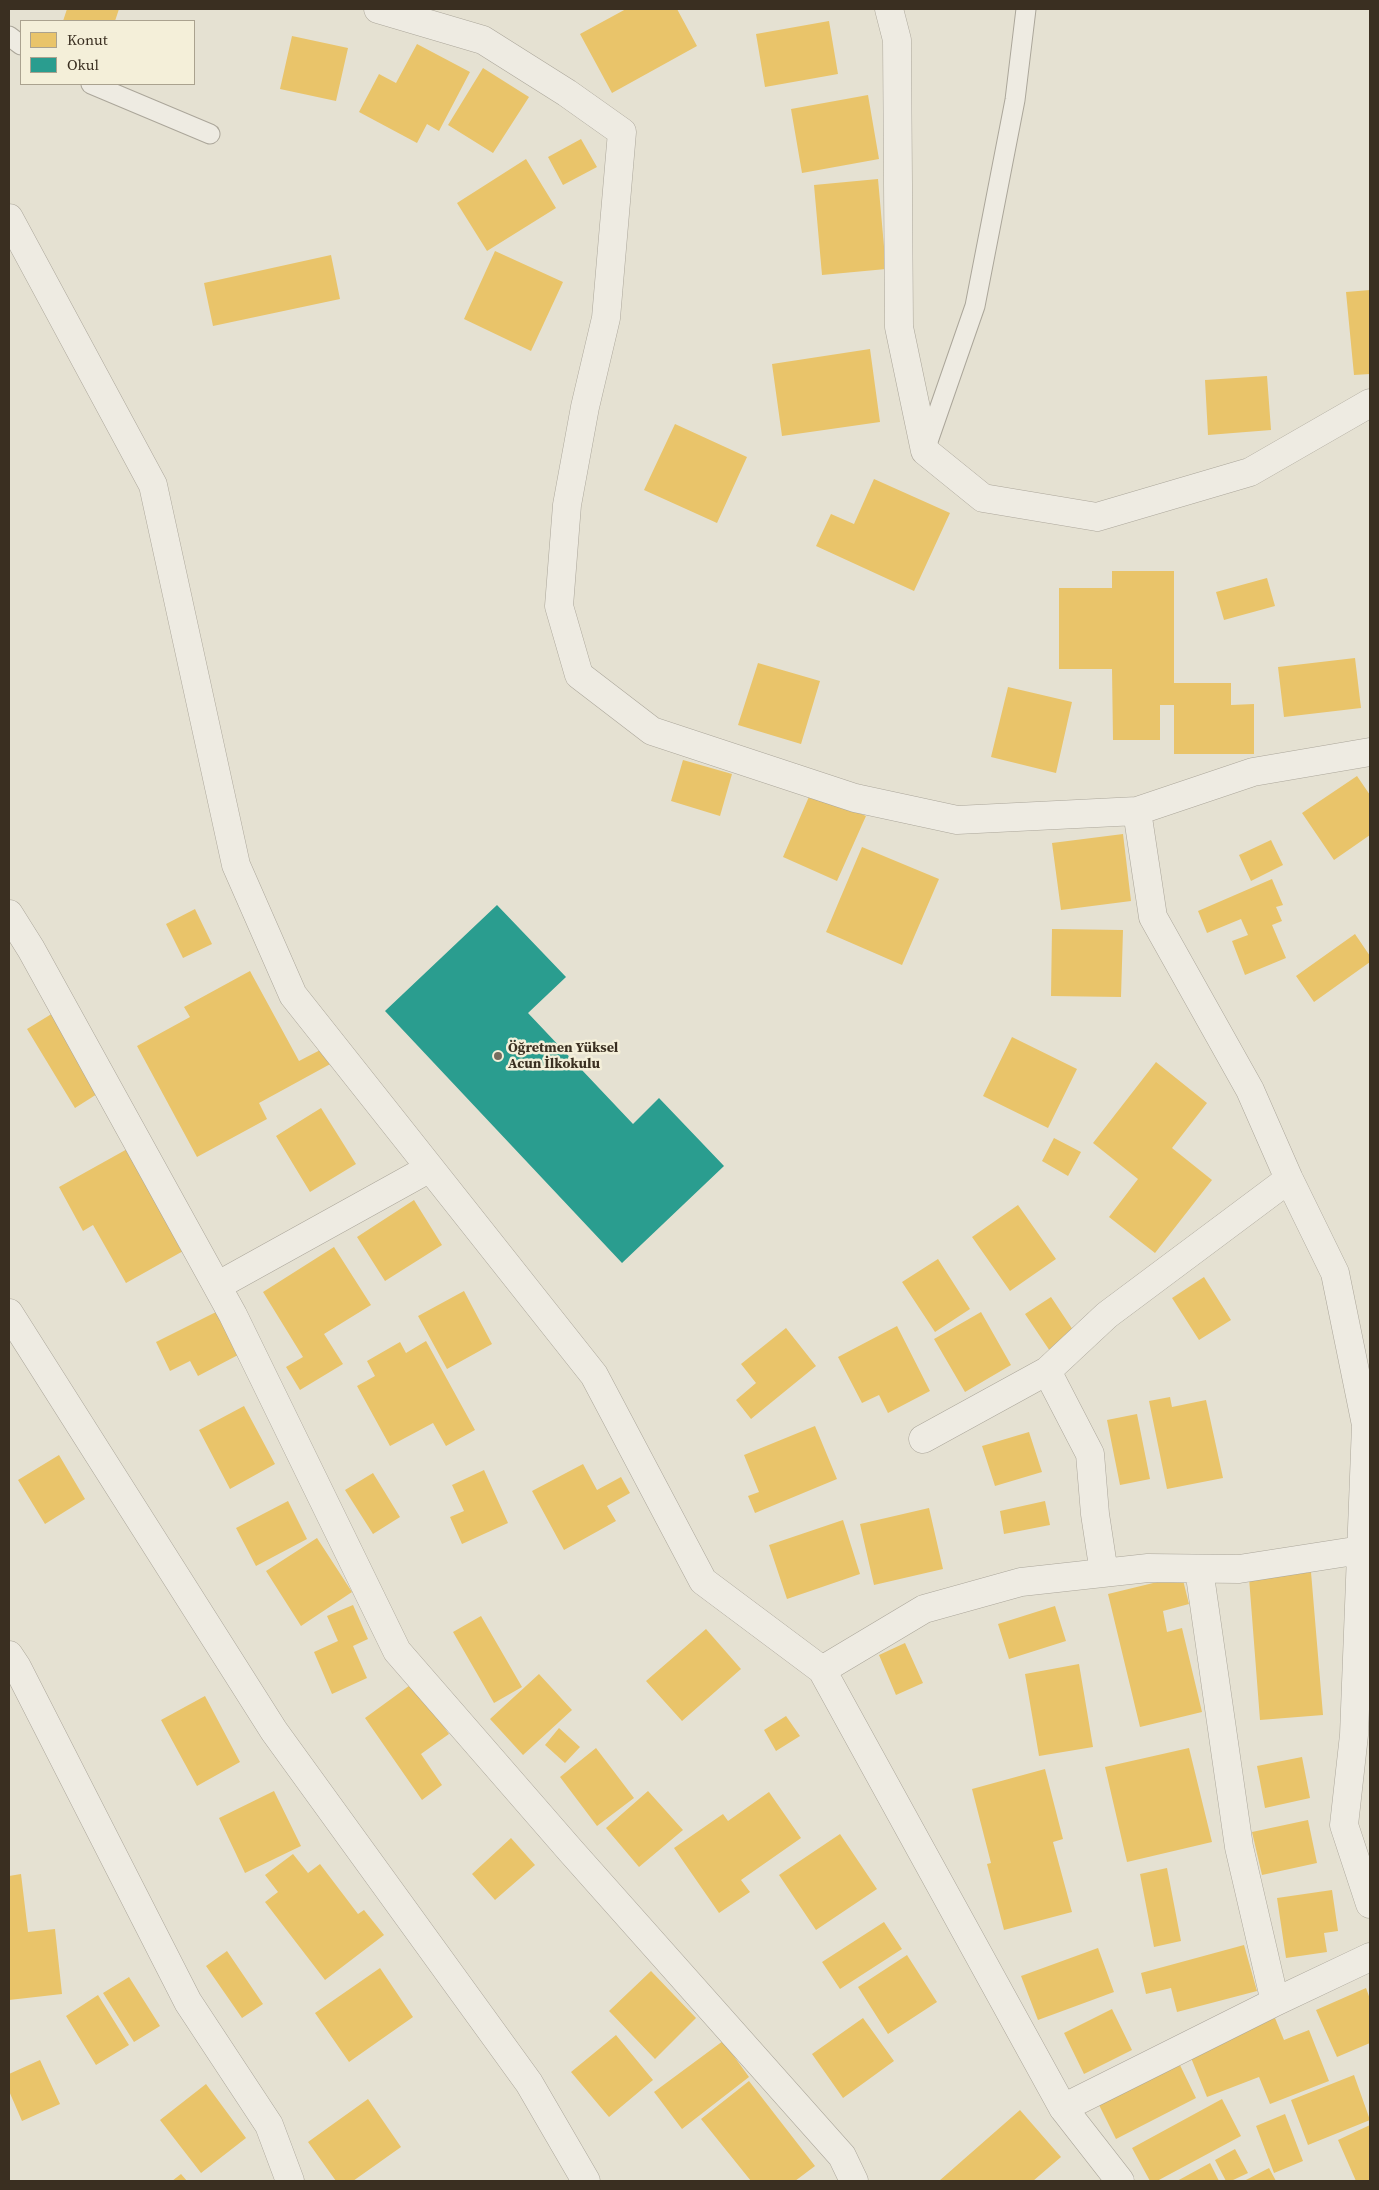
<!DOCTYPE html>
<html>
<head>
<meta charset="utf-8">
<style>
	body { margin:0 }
	#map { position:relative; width:1379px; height:2190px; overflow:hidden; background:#e5e1d2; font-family:"Source Serif 4",serif }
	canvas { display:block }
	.frame { position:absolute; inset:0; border:10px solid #3a2f21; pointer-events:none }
	.legend { position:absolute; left:20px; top:20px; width:175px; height:65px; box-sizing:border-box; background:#f4efd9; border:1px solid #aaa28f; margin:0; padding:6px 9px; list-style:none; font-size:15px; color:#3a2f21 }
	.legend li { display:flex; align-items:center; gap:10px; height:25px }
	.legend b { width:25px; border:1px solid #aaa28f }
</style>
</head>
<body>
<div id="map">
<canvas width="1379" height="2190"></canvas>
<div class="frame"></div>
<ul class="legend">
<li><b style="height:14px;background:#e9c46a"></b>Konut</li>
<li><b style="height:14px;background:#2a9d8f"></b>Okul</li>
</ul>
</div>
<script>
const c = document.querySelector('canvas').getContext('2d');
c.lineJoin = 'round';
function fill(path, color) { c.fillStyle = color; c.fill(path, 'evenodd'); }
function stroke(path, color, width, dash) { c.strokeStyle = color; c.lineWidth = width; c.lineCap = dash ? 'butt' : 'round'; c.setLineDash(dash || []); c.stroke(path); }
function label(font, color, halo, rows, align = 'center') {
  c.font = font + ' "Source Serif 4",serif'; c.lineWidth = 5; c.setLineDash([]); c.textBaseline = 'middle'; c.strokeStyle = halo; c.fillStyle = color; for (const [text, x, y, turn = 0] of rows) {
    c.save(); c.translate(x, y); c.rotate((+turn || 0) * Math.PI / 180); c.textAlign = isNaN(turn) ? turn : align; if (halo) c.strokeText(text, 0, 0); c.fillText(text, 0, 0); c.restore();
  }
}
fill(new Path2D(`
	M67,9H119L115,21H63Z
	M626,9H677L697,46L612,93L580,34Z
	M829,21L838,74L765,87L756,34Z
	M292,36L348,48L336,101L280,89Z
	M417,44L470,72L439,131L427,124L417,143L359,112L379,74L396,83Z
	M483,68L529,97L493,153L448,125Z
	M868,95L879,159L802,173L791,109Z
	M581,139L597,167L563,185L548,157Z
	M526,159L556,208L487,251L457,203Z
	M878,179L886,269L822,275L814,185Z
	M495,251L563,282L531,351L464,319Z
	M331,255L340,299L213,326L204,283Z
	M1370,290V374L1354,375L1346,292Z
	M870,349L880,422L782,436L772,364Z
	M1267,376L1271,430L1208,435L1205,380Z
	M675,424L747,457L717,523L644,490Z
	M874,479L950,513L914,591L816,546L831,514L854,524Z
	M1112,571H1174V683H1231V705L1254,704V754H1174V705H1160V740H1113L1112,669H1059V588H1112Z
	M1267,578L1275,606L1224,620L1216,592Z
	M1355,658L1361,708L1284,717L1278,667Z
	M758,663L820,681L801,744L738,725Z
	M1008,687L1072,702L1056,773L991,757Z
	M683,760L732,774L720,816L671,801Z
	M1357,776L1370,795V835L1334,860L1302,813Z
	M811,792L866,816L837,881L783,857Z
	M1123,834L1131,901L1061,910L1052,843Z
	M1271,840L1283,865L1251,881L1239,855Z
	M862,847L939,879L902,965L826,932Z
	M1272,879L1283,905L1276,907L1282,921L1272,925L1286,958L1245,975L1232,941L1248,935L1241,919L1207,933L1198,911Z
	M195,909L212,944L183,958L166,924Z
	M1052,929L1123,930L1121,997L1051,996Z
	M1355,934L1370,956V962L1314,1002L1296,976Z
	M250,971L299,1061L326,1047L334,1062L259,1103L267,1119L197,1157L137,1046L190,1017L184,1007Z
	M58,1010L105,1089L75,1108L27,1029Z
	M1012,1037L1077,1069L1048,1128L983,1096Z
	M1156,1062L1207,1103L1172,1148L1212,1180L1155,1253L1109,1217L1138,1179L1093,1143Z
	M321,1108L356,1164L310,1192L276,1136Z
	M1054,1138L1081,1152L1068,1176L1042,1161Z
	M129,1148L185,1250L126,1283L93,1225L83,1231L59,1187Z
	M414,1200L442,1245L385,1281L357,1237Z
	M1018,1205L1056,1259L1010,1291L972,1237Z
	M334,1247L371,1305L324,1334L343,1364L300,1390L286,1367L303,1357L263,1292Z
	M938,1259L970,1309L935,1332L902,1282Z
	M1204,1277L1231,1320L1199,1340L1172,1298Z
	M464,1291L492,1344L447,1369L418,1316Z
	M1051,1297L1079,1339L1054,1357L1025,1314Z
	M216,1312L238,1355L198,1376L190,1361L170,1371L156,1342Z
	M981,1312L1011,1365L965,1392L934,1339Z
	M897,1326L930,1391L888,1413L879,1395L862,1403L838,1357Z
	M786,1328L816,1366L751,1419L736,1400L756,1383L741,1364Z
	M426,1341L475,1430L446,1446L433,1423L390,1446L357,1386L375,1376L367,1361L400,1342L406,1353Z
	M1170,1397L1172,1407L1206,1400L1223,1478L1167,1489L1149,1401Z
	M244,1406L275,1464L230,1489L199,1430Z
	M1137,1414L1150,1479L1120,1485L1107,1420Z
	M815,1426L837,1479L755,1513L748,1496L759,1492L744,1455Z
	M1029,1432L1042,1472L995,1486L982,1446Z
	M59,1455L85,1499L45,1524L18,1480Z
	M583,1464L597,1490L621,1477L630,1493L607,1506L616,1521L564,1550L532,1491Z
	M484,1470L508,1523L462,1544L450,1517L464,1511L452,1485Z
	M373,1473L400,1517L373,1534L345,1490Z
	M288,1501L307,1539L256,1566L236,1528Z
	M1045,1501L1050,1525L1004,1534L1000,1511Z
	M929,1508L943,1569L874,1585L860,1524Z
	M843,1520L860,1574L787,1599L769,1545Z
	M317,1538L352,1592L301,1626L266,1571Z
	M1311,1572L1323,1715L1260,1720L1249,1578Z
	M1182,1576L1189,1604L1163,1611L1167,1632L1182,1628L1202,1712L1140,1727L1108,1594Z
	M353,1605L368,1639L353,1646L367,1678L332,1694L314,1652L338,1641L327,1616Z
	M1055,1606L1066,1641L1009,1659L998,1624Z
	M481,1616L522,1687L494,1703L453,1632Z
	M706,1629L741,1669L682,1721L646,1681Z
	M905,1643L923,1683L896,1695L879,1655Z
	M1079,1664L1093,1747L1039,1756L1025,1674Z
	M539,1674L572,1710L523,1755L490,1719Z
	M413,1683L449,1734L421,1754L442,1785L422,1800L365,1718Z
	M205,1696L240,1762L197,1786L161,1720Z
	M786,1716L800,1736L776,1751L764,1730Z
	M559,1728L580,1747L565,1763L545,1745Z
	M596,1748L634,1798L597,1826L560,1777Z
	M1189,1748L1212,1842L1127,1862L1105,1767Z
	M1302,1757L1310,1798L1265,1808L1257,1766Z
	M1045,1769L1063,1839L1053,1842L1072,1912L1004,1930L987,1864L991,1863L972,1789Z
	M274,1791L301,1846L245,1873L219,1818Z
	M648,1791L683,1830L639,1867L606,1828Z
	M769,1792L801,1838L741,1880L750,1892L719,1913L674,1848L723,1814L728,1821Z
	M1308,1820L1317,1863L1262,1875L1252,1832Z
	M840,1834L877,1889L816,1930L779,1875Z
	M511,1838L535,1865L495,1900L472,1874Z
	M293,1854L308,1873L320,1864L358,1914L364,1910L384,1935L325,1980L265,1902L278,1892L265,1875Z
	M1167,1868L1181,1941L1154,1947L1140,1874Z
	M21,1874L28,1932L55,1929L62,1994L9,2000V1876Z
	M1332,1890L1338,1931L1324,1933L1327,1952L1286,1958L1277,1898Z
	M884,1922L902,1949L840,1989L822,1962Z
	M1244,1945L1257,1991L1177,2012L1171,1988L1146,1994L1141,1973Z
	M1098,1948L1114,1992L1038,2020L1021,1976Z
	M227,1951L263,2004L242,2018L206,1966Z
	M907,1955L937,2002L888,2034L858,1987Z
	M380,1968L413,2017L349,2062L315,2013Z
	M651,1971L696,2018L655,2059L609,2011Z
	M129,1977L160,2026L134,2042L103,1993Z
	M1366,1988L1370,1999V2043L1337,2057L1316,2010Z
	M98,1995L129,2045L96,2065L66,2016Z
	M1112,2009L1132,2050L1084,2074L1064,2033Z
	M863,2018L894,2061L843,2098L812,2054Z
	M1275,2018L1284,2040L1309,2030L1329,2081L1270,2104L1259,2077L1207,2097L1189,2053Z
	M616,2035L653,2080L609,2117L571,2072Z
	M723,2041L749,2077L682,2129L654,2092Z
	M1177,2059L1196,2098L1116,2139L1096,2099Z
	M40,2060L60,2104L22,2121L9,2091V2074Z
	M1354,2075L1370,2120L1308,2145L1291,2100Z
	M749,2081L815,2166L795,2181H751L701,2119Z
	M206,2084L246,2138L201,2173L160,2120Z
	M368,2099L401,2147L353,2181H336L308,2142Z
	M1222,2099L1241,2136L1157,2181H1150L1132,2148Z
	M1020,2110L1061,2157L1033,2181H939Z
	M1285,2114L1303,2161L1274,2173L1256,2126Z
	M1370,2125V2181H1356L1338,2140Z
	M1235,2149L1248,2173L1231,2181H1226L1215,2160Z
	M1210,2163L1219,2181H1177Z
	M1269,2168L1276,2181H1244Z
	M181,2174L187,2181H172Z`), '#e9c46a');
fill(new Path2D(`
	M497,905L566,977L528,1013L633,1124L659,1098L724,1166L622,1263L385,1011Z`), '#2a9d8f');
const service = new Path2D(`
	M9,36L21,45
	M91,84L210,134
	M925,450L975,306L1015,100L1026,9`);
const minor = new Path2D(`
	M378,9L483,40L567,93L622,132L606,318L585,407L567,505L559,606L579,675L652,731L855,798L957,820L1137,811L1253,772L1370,752
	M889,9L897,40L899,327L925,451L983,498L1097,517L1250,472L1370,403
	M9,218L153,485L236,865L293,995L594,1375L703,1581L822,1670L1063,2108L1120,2181
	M1137,811L1153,917L1250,1090L1289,1179L1335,1273L1366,1425L1354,1735L1344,1825L1370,1904
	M9,914L31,949L233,1315L397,1651L570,1850L842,2156L854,2181
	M217,1286L430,1168
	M9,1313L274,1731L529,2083L586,2181
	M923,1439L1047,1371
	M1199,1569L1239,1847L1275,2002
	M1104,1573L1095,1514L1090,1454L1047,1371L1107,1315L1289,1179
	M9,1655L17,1667L188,2002L269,2125L290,2181
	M822,1670L924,1609L1021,1582L1148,1568L1239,1569L1361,1550
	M1063,2108L1275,2002L1370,1957`);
stroke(service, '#aba69a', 21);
stroke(minor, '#aba69a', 29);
stroke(service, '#eeebe2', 19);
stroke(minor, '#eeebe2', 28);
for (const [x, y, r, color] of [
	[498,1056,5,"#766d5f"]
]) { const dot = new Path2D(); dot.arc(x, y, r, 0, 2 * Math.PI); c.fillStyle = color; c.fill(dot); stroke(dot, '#f4efd9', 2); }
label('bold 14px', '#3a2f21', '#f4efd9', [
	["Öğretmen Yüksel",508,1048],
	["Acun İlkokulu",508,1064]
], 'left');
</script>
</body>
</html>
